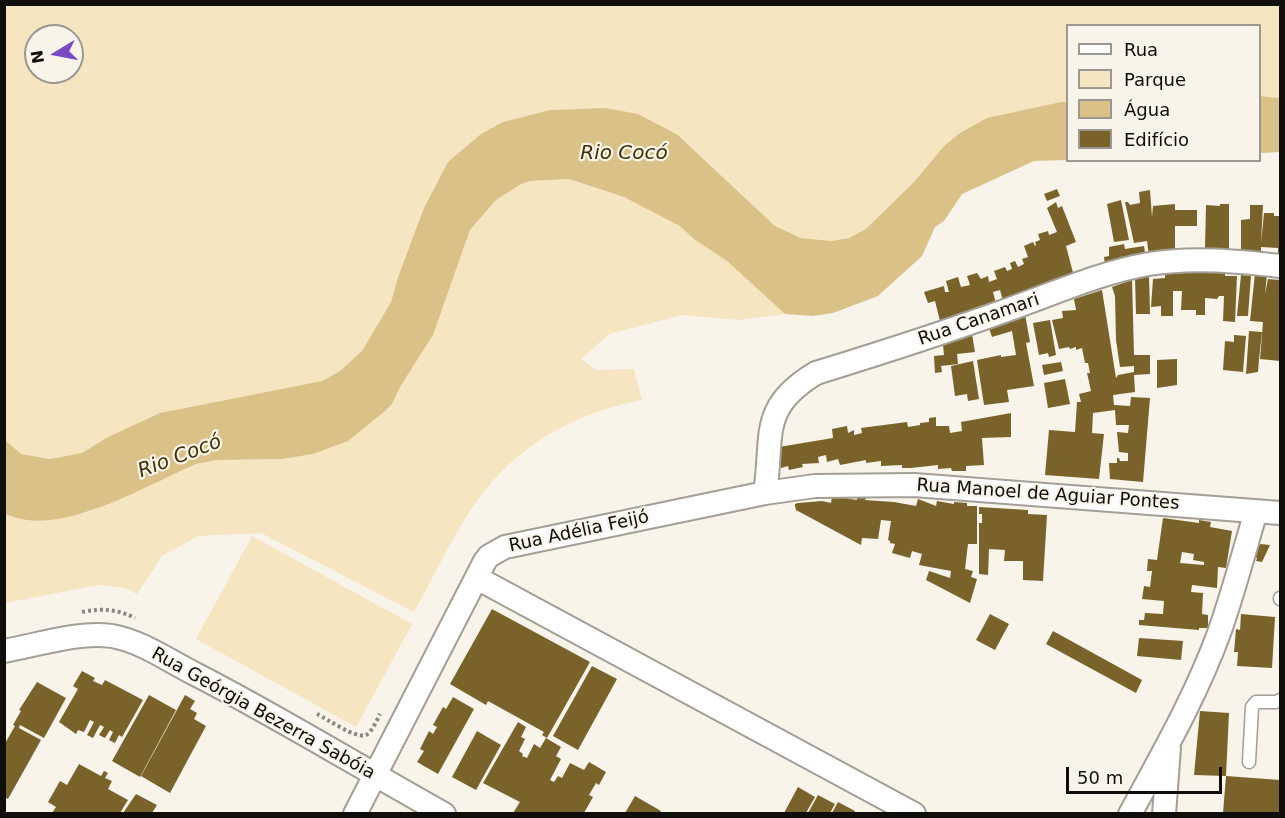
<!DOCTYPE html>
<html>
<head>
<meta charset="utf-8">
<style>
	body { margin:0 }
	#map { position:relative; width:1285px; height:818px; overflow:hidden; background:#f8f4ea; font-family:"DejaVu Sans",sans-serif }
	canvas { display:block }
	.frame { position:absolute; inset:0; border:6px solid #100e0b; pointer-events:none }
	.legend { position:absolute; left:1066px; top:24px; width:195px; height:138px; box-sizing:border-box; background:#f8f4ea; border:2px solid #9b9891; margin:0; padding:8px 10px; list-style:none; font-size:18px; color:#100e0b }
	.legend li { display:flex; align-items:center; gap:12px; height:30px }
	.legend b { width:30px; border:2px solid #9b9891 }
	.north { position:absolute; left:24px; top:24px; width:60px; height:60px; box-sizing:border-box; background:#f8f4ea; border:2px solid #9b9891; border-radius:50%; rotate:260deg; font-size:16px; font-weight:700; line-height:24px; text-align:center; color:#100e0b }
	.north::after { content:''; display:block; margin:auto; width:21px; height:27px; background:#794bc3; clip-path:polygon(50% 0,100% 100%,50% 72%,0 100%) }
	.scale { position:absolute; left:1066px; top:767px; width:156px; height:27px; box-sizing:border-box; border:3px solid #100e0b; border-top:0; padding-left:8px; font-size:18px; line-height:21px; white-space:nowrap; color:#100e0b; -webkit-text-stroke:4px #f8f4ea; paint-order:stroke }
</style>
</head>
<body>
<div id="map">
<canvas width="1285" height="818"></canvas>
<div class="frame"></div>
<ul class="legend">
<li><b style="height:8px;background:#fff"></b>Rua</li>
<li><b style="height:16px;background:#f5e5c0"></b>Parque</li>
<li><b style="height:16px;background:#d9c188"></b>Água</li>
<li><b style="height:16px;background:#79632b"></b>Edifício</li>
</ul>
<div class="north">N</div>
<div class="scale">50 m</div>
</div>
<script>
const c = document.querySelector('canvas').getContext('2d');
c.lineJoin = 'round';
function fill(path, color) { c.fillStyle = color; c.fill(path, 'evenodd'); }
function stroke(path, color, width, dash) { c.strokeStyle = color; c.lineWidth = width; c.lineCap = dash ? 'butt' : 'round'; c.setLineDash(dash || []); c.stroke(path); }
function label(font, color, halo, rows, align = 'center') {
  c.font = font + ' "DejaVu Sans",sans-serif'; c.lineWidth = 4.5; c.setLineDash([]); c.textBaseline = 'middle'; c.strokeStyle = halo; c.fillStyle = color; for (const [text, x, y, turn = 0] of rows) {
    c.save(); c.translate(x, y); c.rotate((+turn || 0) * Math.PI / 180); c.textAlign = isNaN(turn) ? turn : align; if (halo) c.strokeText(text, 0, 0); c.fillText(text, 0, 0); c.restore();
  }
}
fill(new Path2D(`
	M4,5H1280V98L1260,96V26H1068L1067,102L987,118L960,133L945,145L914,182L866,230L849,238L831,241L801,238L775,226L679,135L605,108L550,110L503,122L448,162L424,208L398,277L391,302L362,351L340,371L322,381L160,413L108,437L82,453L50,459L21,454L5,440ZM36,36H72V72H36Z
	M569,179L624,197L680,225L694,239L727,261L785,314L738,320L682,315L609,334L581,359L597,370L634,369L642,400C572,413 512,448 472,508C450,541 433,578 414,612L261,533L198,536L162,556L137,594L125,588L98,585L5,603L4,514L28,520L87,513L196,464L216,460L283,459L313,454L348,441L392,404L400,387L433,335L470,230L496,200L521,184L530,181Z
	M252,536L412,624L356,727L196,639Z`), '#f5e5c0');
fill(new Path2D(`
	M1260,96L1280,98V152L1260,153Z
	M1061,102H1067V160L1034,161L962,194L944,221L935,227L922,256L878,296L833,313L813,316L785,314L727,261L694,239L680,226L624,197L569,179L530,181L521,184L496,200L470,230L433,335L400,387L392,404L385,411L348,441L313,454L283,459L216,460L196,464C150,484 77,527 27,520C19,519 12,516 5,514V440L21,454L50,459L82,453L108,437L160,413L322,381L340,371L362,351L391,302L398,277L424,208L448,162L481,134L503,122L550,110L605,108L638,114L678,135L775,226L801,238L831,241L849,238L866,229L914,182L945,145L960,133L987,118Z`), '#d9c188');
fill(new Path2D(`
	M1057,189L1060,196L1047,201L1044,194Z
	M1150,190L1152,217L1153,206L1175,204V210H1197V226H1175V249H1164V255L1149,256L1147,241L1134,243L1125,202H1128L1130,205L1140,203L1139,192Z
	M1121,200L1129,240L1114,242L1107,204Z
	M1056,202L1058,208L1062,206L1076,242L1066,246L1076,284L1005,308L1000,290L993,292L998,311L942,329L935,301L928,303L924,292L944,286L945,292H949L946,281L958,277L961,287L970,285L967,276L977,273L981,279L988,276L989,282L997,279L994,271L1005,267L1007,271L1012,269L1010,263L1015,261L1018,267L1024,264L1022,259L1028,257L1024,246L1033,242L1035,246L1036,245L1035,242L1040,240L1038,234L1048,231L1049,235L1057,232L1047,208Z
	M1220,204H1229V252H1220V249H1205L1206,205L1220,206Z
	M1250,205H1263L1261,243L1264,213H1274V216H1280V256H1278V248L1261,247V253H1241V220L1250,219Z
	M1124,244L1125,249L1144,246L1146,260L1105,265L1104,257L1109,256V247Z
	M1225,270V276H1237L1235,322L1223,321L1224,296H1219L1217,299L1205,298V315H1196V310H1181L1182,291H1173V316H1161V306L1151,307L1153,279L1165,278V271Z
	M1255,273L1267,274L1265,294L1268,279L1280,280V361L1260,359L1263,322L1250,321Z
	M1241,275L1251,276L1248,316H1237Z
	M1149,276L1150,314H1136L1135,277Z
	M1132,280L1134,355H1150V374L1134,375L1135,392L1113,395L1114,405L1130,406L1131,397L1150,398L1143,482L1110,479L1109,463H1117V458H1119L1120,461H1128V453L1119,452L1117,432L1128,433L1129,425H1116L1115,410L1093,413L1092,433L1104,434L1099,479L1045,475L1049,430L1075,432L1077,402H1081L1079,394L1091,391L1087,373H1090L1088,363H1085L1082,348L1076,350V347L1070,349L1069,347L1059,349L1052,320L1063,318L1062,311L1076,310L1074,299L1102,290L1116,378L1118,375L1134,372V366L1120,367L1116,340L1115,296L1112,287Z
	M1025,314L1030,342L1026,343L1034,386L1007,390L1009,402L984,405L977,360L1001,355V357L1016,355L1012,331L992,337L988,325Z
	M1050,320L1056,355L1049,357L1048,353L1039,355L1033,323Z
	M971,328L975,352L957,354L958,364L941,366L942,372L935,373L934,356L944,355L942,335Z
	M1249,331L1262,332L1259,359L1258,372L1246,374Z
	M1234,335L1246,336L1243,372L1223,370L1225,341L1234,342Z
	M1177,359V385L1157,388V360Z
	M973,361L979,399L968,401L967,394L955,396L951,366Z
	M1061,362L1063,371L1044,375L1042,365Z
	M1065,379L1070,404L1048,408L1044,383Z
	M1011,413V437L982,438L984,465L966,466V471H952L951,468L938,469V465L911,468H902V465L881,466V461L866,463V460L840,465L838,459L827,462L826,455L818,457L819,463L802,464L803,467L789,470L788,466L781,468L779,447L833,438L832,429L847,426L848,433L854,430V435L862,433L861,428L907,422L908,427L920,425V423L929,422V418L936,417V426H949L950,433L962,431L961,422Z
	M832,496L857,500V497L866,498L865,500L894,502L916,506L918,499L936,506L937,501L954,504V502L967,503V506H977V544H968L965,569L973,571L971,577L977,579L970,603L926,580L929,571L950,578L951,571L919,565L922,554L912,551L910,558L892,553L895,544L890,543V541L888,540L891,521L881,520L878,539L862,538L861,545L796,510L795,506V504L798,503L822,501L831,503Z
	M979,507L1028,510V514L1047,515L1043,581L1023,580V561H1004L1005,550L989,549L988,575L979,574V523H982V514H979Z
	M1163,518L1199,523V520L1211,522L1210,527L1232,531L1226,568L1218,567L1217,588L1192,585L1191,592L1203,593L1202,614L1208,615V628H1199V630L1139,625V620H1144L1145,613L1163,614L1164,601L1142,599L1144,586L1150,587L1152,571H1147L1148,559L1157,560ZM1182,552L1194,554L1193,560L1204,562V565L1180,563Z
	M1260,544L1270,545L1262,562L1256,561L1257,558L1255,557Z
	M492,609L590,662L547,738L542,735L544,732L488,701L486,705L450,684Z
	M990,614L1009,624L995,650L976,640Z
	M1241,614L1275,617L1272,668L1237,666L1238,652H1234L1236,629L1240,630Z
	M1053,631L1142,680L1136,693L1046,644Z
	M1139,638L1183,641L1181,660L1137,656Z
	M592,666L617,679L578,750L553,736Z
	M82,671L95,678L93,681L102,685L105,680L143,700L122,737L119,735L115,743L109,740L113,732L110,730L105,738L99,735L104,727L100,725L93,738L87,735L94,722L90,720L84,732L78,730L76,734L59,722L78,689L73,686Z
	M37,682L66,698L44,738L20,725L19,728L41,740L8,799L4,797V745L15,726L13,725L21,711L19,710Z
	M149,695L176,710L140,777L112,761Z
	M185,695L195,701L190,709L197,713L194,719L206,726L170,793L141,776Z
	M453,697L474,709L438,774L417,762L424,751L420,749L429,731L433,734L437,727L433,725L443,707L446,709Z
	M1200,711L1229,713L1226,776L1194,775Z
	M518,722L526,727L521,737L525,739L519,751L523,754L522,756L527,758L534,744L540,748L546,738L561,747L556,756L561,759L550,780L554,782L558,776L562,778L570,763L584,770L589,762L606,772L599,785L596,783L589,795L593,797L584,813H541L538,812L537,813H513L520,802L483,783Z
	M477,731L501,745L476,790L452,777Z
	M79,764L101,776L104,771L108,773L105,778L112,781L108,789L128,800L120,813H52L56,807L48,802L60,781L67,785Z
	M1226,776L1280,780V813H1223Z
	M798,787L815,797L806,813H784Z
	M136,794L157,805L152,813H123Z
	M818,795L835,804L830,813H808Z
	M635,796L661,811L659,813H625Z
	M838,802L855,811L854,813H832Z`), '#79632b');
const service = new Path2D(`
	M1280,598V599
	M1249,762L1252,707L1256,702H1276L1280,700`);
const minor = new Path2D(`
	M765,493C774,436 758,408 816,373C881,353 946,332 1010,309C1055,293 1102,272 1149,264C1192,257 1237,261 1280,266
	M477,578L914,814
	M4,651C38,645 78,631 112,636C141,641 169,661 195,674C279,717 361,768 444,814
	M355,814L485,561L489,556L505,547L765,493L815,486L914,485L1280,513
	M1130,814C1162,755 1196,696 1219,633C1233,594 1244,552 1256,511
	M1164,814L1169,748`);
stroke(service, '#a39f96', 15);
stroke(minor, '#a39f96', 26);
stroke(new Path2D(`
	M82,612C101,608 117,609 135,618
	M317,714C327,719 356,739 366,735C372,732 377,720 380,714`), '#89867f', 4, [3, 3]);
stroke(service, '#fff', 12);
stroke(minor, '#fff', 22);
label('18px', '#100e0b', '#f8f4ea', [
	["Rua Canamari",979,320,-19],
	["Rua Manoel de Aguiar Pontes",1048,495,4],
	["Rua Adélia Feijó",579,532,-12],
	["Rua Geórgia Bezerra Sabóia",263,714,29]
]);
label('italic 20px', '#402f00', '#f8f4ea', [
	["Rio Cocó",624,154],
	["Rio Cocó",180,457,-21]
]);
</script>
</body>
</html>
